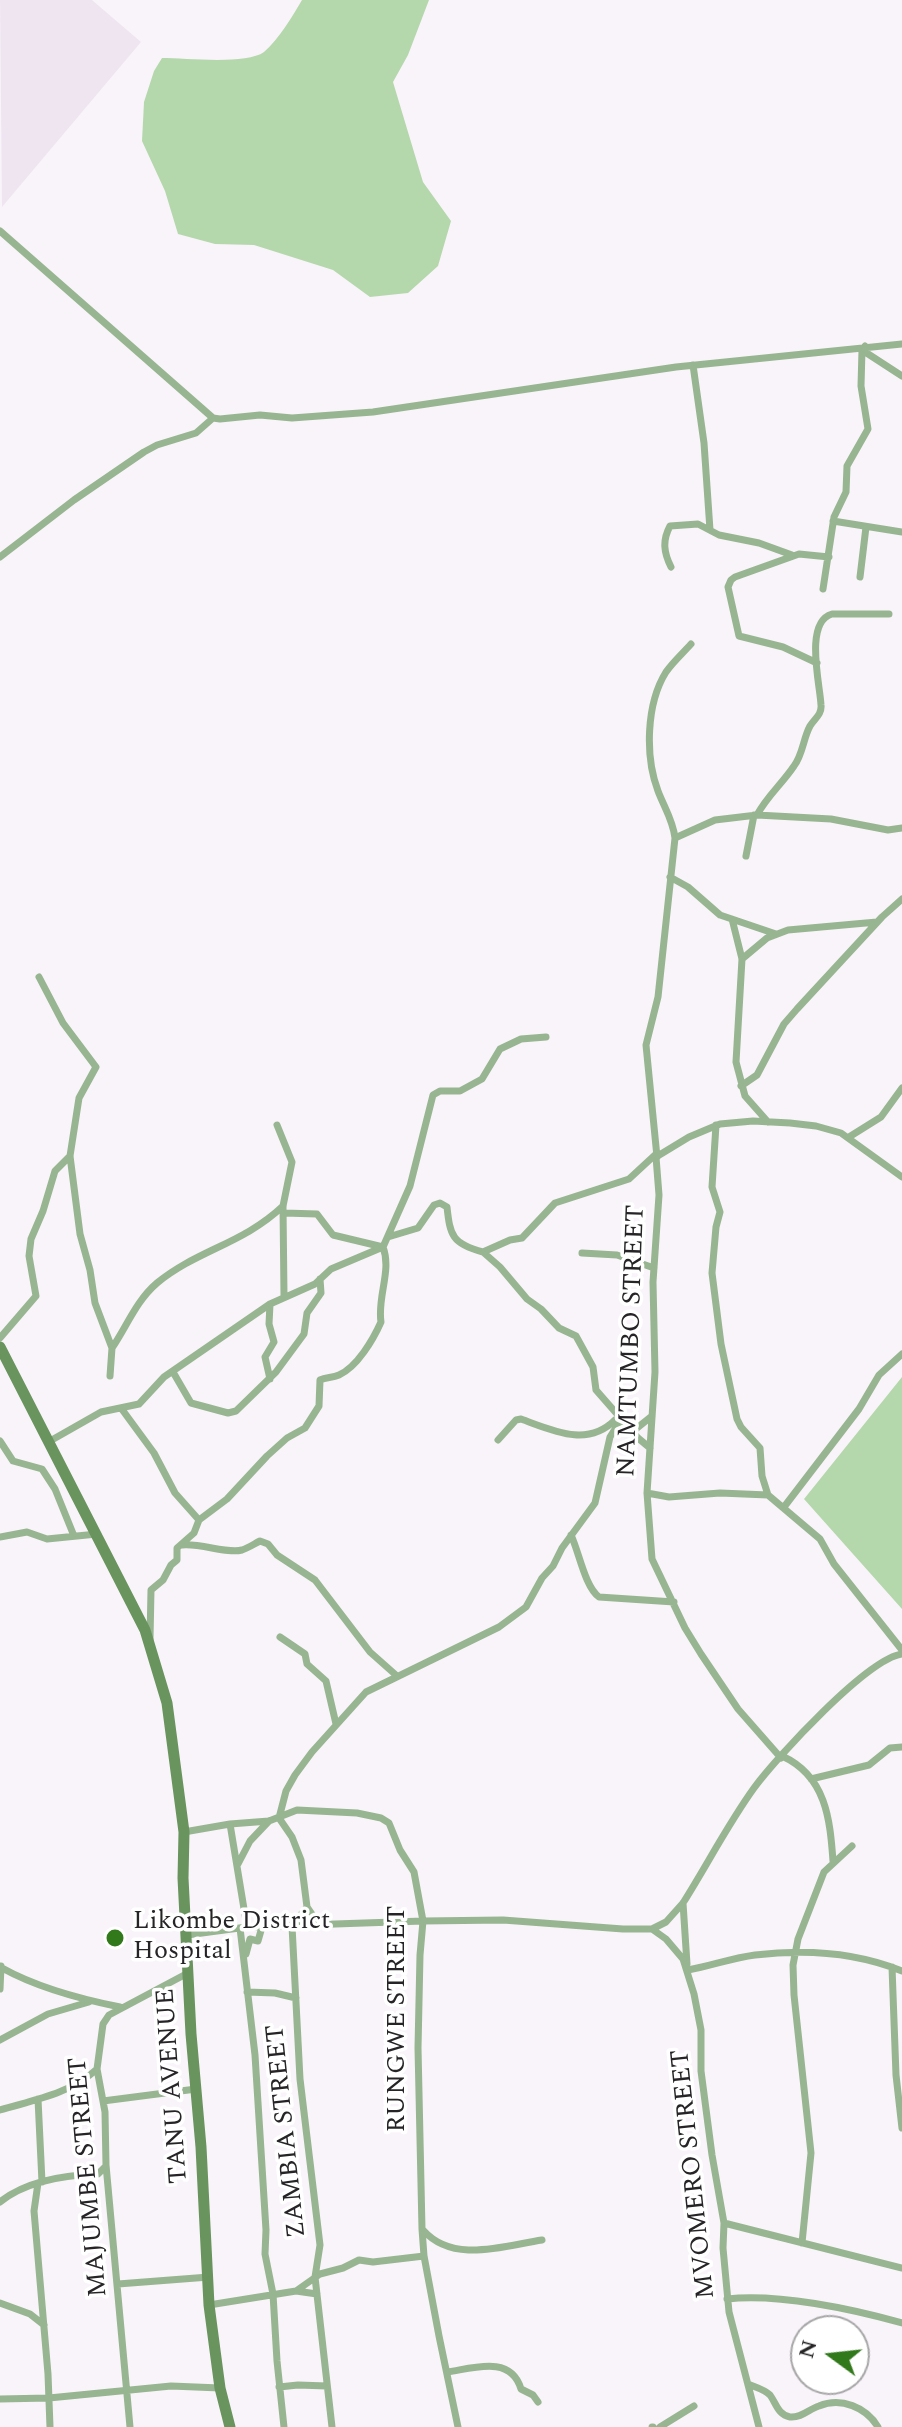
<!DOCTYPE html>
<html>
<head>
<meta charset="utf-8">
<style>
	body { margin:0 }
	#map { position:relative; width:902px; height:2427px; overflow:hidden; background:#f9f4fa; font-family:Spectral,serif }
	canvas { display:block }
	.north { position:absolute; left:790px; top:2315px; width:80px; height:80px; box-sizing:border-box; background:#fff; border:2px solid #a8a7a8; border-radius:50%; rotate:285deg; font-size:22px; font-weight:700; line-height:32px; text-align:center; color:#262426 }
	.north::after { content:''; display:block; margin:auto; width:28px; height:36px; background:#32791c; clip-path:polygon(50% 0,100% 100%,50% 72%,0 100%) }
</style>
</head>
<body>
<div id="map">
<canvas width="902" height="2427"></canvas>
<div class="north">N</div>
</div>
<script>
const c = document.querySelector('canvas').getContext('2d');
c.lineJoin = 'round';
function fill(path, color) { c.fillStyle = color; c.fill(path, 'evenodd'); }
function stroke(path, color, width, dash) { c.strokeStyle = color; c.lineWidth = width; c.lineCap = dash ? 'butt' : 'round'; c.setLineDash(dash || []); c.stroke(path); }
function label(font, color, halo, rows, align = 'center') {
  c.font = font + ' Spectral,serif'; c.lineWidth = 7; c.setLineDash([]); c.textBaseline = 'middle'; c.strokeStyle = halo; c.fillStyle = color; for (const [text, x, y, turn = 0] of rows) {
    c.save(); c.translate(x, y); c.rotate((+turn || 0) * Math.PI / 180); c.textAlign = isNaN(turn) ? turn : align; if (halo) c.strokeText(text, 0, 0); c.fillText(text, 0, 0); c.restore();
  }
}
fill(new Path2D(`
	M0,0H92L141,42L2,207Z`), '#efe5f1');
fill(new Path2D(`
	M302,0H429L408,55L393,82L423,182L451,221L438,266L408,293L370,297L333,270L254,245L215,244L178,234L165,191L142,141L144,102L154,71L162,58C186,58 246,65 264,52C279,39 292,17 302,0Z
	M902,1377V1609L804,1499Z`), '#b4d8ac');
stroke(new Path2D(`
	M0,231L213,418L220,419L260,415L292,418L373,412L676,367L902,344
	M862,350L902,376
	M693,365L704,443L710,530
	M833,521L902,532
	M0,557L74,500L144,452L157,445L196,433L213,418
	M671,567C664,553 662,541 670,526L698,524L719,535L759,543L792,555
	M860,577L866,527
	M823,589L834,517L846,492L847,466L868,429L861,386L862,350L865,346
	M817,663L783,647L739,636L728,587L731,580L735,577L799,554L829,557
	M757,815C767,796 782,784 794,766C803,754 803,739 810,726C814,719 822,715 821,705C820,684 804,622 832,614H889
	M675,838L715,820L757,815L831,819L888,830L902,828
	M746,856L754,815
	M670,877L688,887L720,915L776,934
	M732,919L742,959L736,1062L745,1096L768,1122
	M742,959L767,938L788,930L877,922
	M39,977L63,1023L96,1067L79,1098L70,1156L80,1234L90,1270L95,1303L112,1348L110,1376
	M741,1086L757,1075L784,1024L797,1009L882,917L902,899
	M277,1125L292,1162L283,1206L284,1296
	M716,1125L712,1187L720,1212L716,1227L712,1273L721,1344L737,1419L741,1427L760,1448L762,1476L768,1495
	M849,1137L881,1117L902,1088
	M657,1157L646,1045L658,997L675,838C673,820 664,807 658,791C645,757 646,704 666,672C673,662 683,653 691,644
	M388,1237L418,1228L434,1205L440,1203L447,1207C450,1235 452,1244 483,1252L510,1240L522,1238L555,1203L629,1179L656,1154
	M483,1252L500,1267L527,1299L541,1309L559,1328L576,1336L593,1367L596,1390L638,1438L650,1448
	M582,1253L617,1255L654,1268
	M0,1338L36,1296L29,1256L31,1239L43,1211L55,1171L70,1156
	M112,1348C127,1326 136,1301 157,1283C197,1250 243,1244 283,1206
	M173,1372L191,1403L228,1413L236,1411L276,1372L304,1334L307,1313L321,1293L320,1279
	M270,1379L265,1357L274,1342L269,1324L270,1304
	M121,1408L154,1453L175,1493L199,1520
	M632,1432L652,1416
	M498,1440L516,1420L521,1419C552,1430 587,1448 615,1420
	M0,1441L13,1461L42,1469L55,1489L74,1536
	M50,1441L101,1412L139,1404L164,1377L270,1304L315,1284L331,1269L383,1247L410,1186L433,1095L440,1091H460L482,1079L500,1049L521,1039L546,1037
	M647,1493L669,1497L720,1493L768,1495L820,1539L834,1564L902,1650
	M784,1507L859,1409L879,1375L902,1354
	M571,1535C579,1552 585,1587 599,1597L674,1602
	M0,1537L27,1532L47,1539L97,1534
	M182,1545C201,1543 227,1554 242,1550C248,1548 254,1544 260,1541L268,1544L277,1555L315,1580L370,1652L397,1676
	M280,1637L305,1654L307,1664L326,1681L336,1724
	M150,1639L151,1590L163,1580L171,1565L177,1560V1548L194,1533L199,1520L227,1499L267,1456L287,1438L305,1428L319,1406L320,1380C326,1377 332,1378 339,1375C357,1367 373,1340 381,1322C377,1297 392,1271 383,1247L333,1235L317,1214L284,1213
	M782,1756C826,1776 830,1819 833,1861
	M781,1758L738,1709L701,1654L685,1628L652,1559L647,1493L655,1372L653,1282L659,1195L656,1157L689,1137L720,1124L753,1121L790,1123L816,1126L841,1133L902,1177
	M811,1779L869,1765L890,1748L902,1747
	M230,1824L247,1927
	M184,1832L230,1824L269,1821L297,1810L357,1813L381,1818L389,1823L400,1850L414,1872L423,1921L420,1955L418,2048L422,2229L424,2256L439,2336L458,2427
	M238,1864L250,1841L269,1821
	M683,1903L687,1964
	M307,1907L292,1926L300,2079L320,2245L315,2277L332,2427
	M318,1923L307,1907L301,1860L292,1837L279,1818L286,1791L295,1775L312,1752L366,1692L499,1627L526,1607L542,1578L553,1566L562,1548L595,1503L610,1437L622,1418
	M240,1928L255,2055L266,2230L265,2254L273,2294L277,2361L284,2427
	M652,1929L666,1939L683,1959L694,1994L701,2030V2071L712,2155L724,2223L723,2248L729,2312L759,2427
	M187,1935L247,1927L423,1921L503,1920L623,1929H652L666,1922L683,1903C707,1865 728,1824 754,1788C777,1757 867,1659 902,1654
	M246,1954L250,1939L258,1941L262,1927
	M892,1967L896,2075L902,2128
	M2,1968C38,1988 80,1999 120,2007
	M688,1970C711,1966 732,1958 755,1955C805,1949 855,1952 902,1971
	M0,1989L1,1966
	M247,1992L275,1993L296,1998
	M0,2040L48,2014L89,2002
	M38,2099L42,2182
	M103,2101L196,2089
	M0,2110C34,2100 70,2094 97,2069
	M38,2183L34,2211L48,2374L50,2427
	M0,2202C26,2181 65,2175 98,2174L105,2167
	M724,2223L902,2268
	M423,2230C453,2264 503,2246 542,2240
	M802,2243L811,2153L794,1995L793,1965L798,1939L824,1872L852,1846
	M118,2284L209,2277
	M296,2291L320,2274L343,2268L359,2260L373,2262L424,2256
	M727,2299C777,2293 853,2309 902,2323
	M0,2303L30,2314L44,2325
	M209,2305L296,2291L317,2294
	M448,2372C474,2368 511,2355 521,2389L533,2395L538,2402
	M748,2384C755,2387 764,2389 770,2395C776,2403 778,2415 790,2417C802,2418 809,2409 819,2406C841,2397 866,2407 878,2427
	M279,2387L298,2385L327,2386
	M0,2399L49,2398L171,2386L220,2388
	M130,2427L106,2165L105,2112L97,2069L103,2024L109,2015L188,1973
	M652,2427H653
	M660,2427L694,2406`), '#97b590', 7);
stroke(new Path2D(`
	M0,1347L145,1630L167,1703L184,1832L183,1878L191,2034L201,2147L209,2305L220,2388L230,2427`), '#69945e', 11);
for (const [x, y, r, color] of [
	[115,1938,10,"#32791c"]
]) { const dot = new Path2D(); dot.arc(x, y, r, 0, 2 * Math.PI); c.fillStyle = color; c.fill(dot); stroke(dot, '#fff', 3); }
label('26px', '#262426', '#fff', [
	["NAMTUMBO STREET",633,1341,-88],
	["RUNGWE STREET",399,2019,-90],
	["TANU AVENUE",174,2086,-94],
	["ZAMBIA STREET",288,2131,-96],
	["MVOMERO STREET",695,2174,-96],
	["MAJUMBE STREET",90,2177,-95]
]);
label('26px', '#262426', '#fff', [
	["Likombe District",133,1923],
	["Hospital",133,1953]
], 'left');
</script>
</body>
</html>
